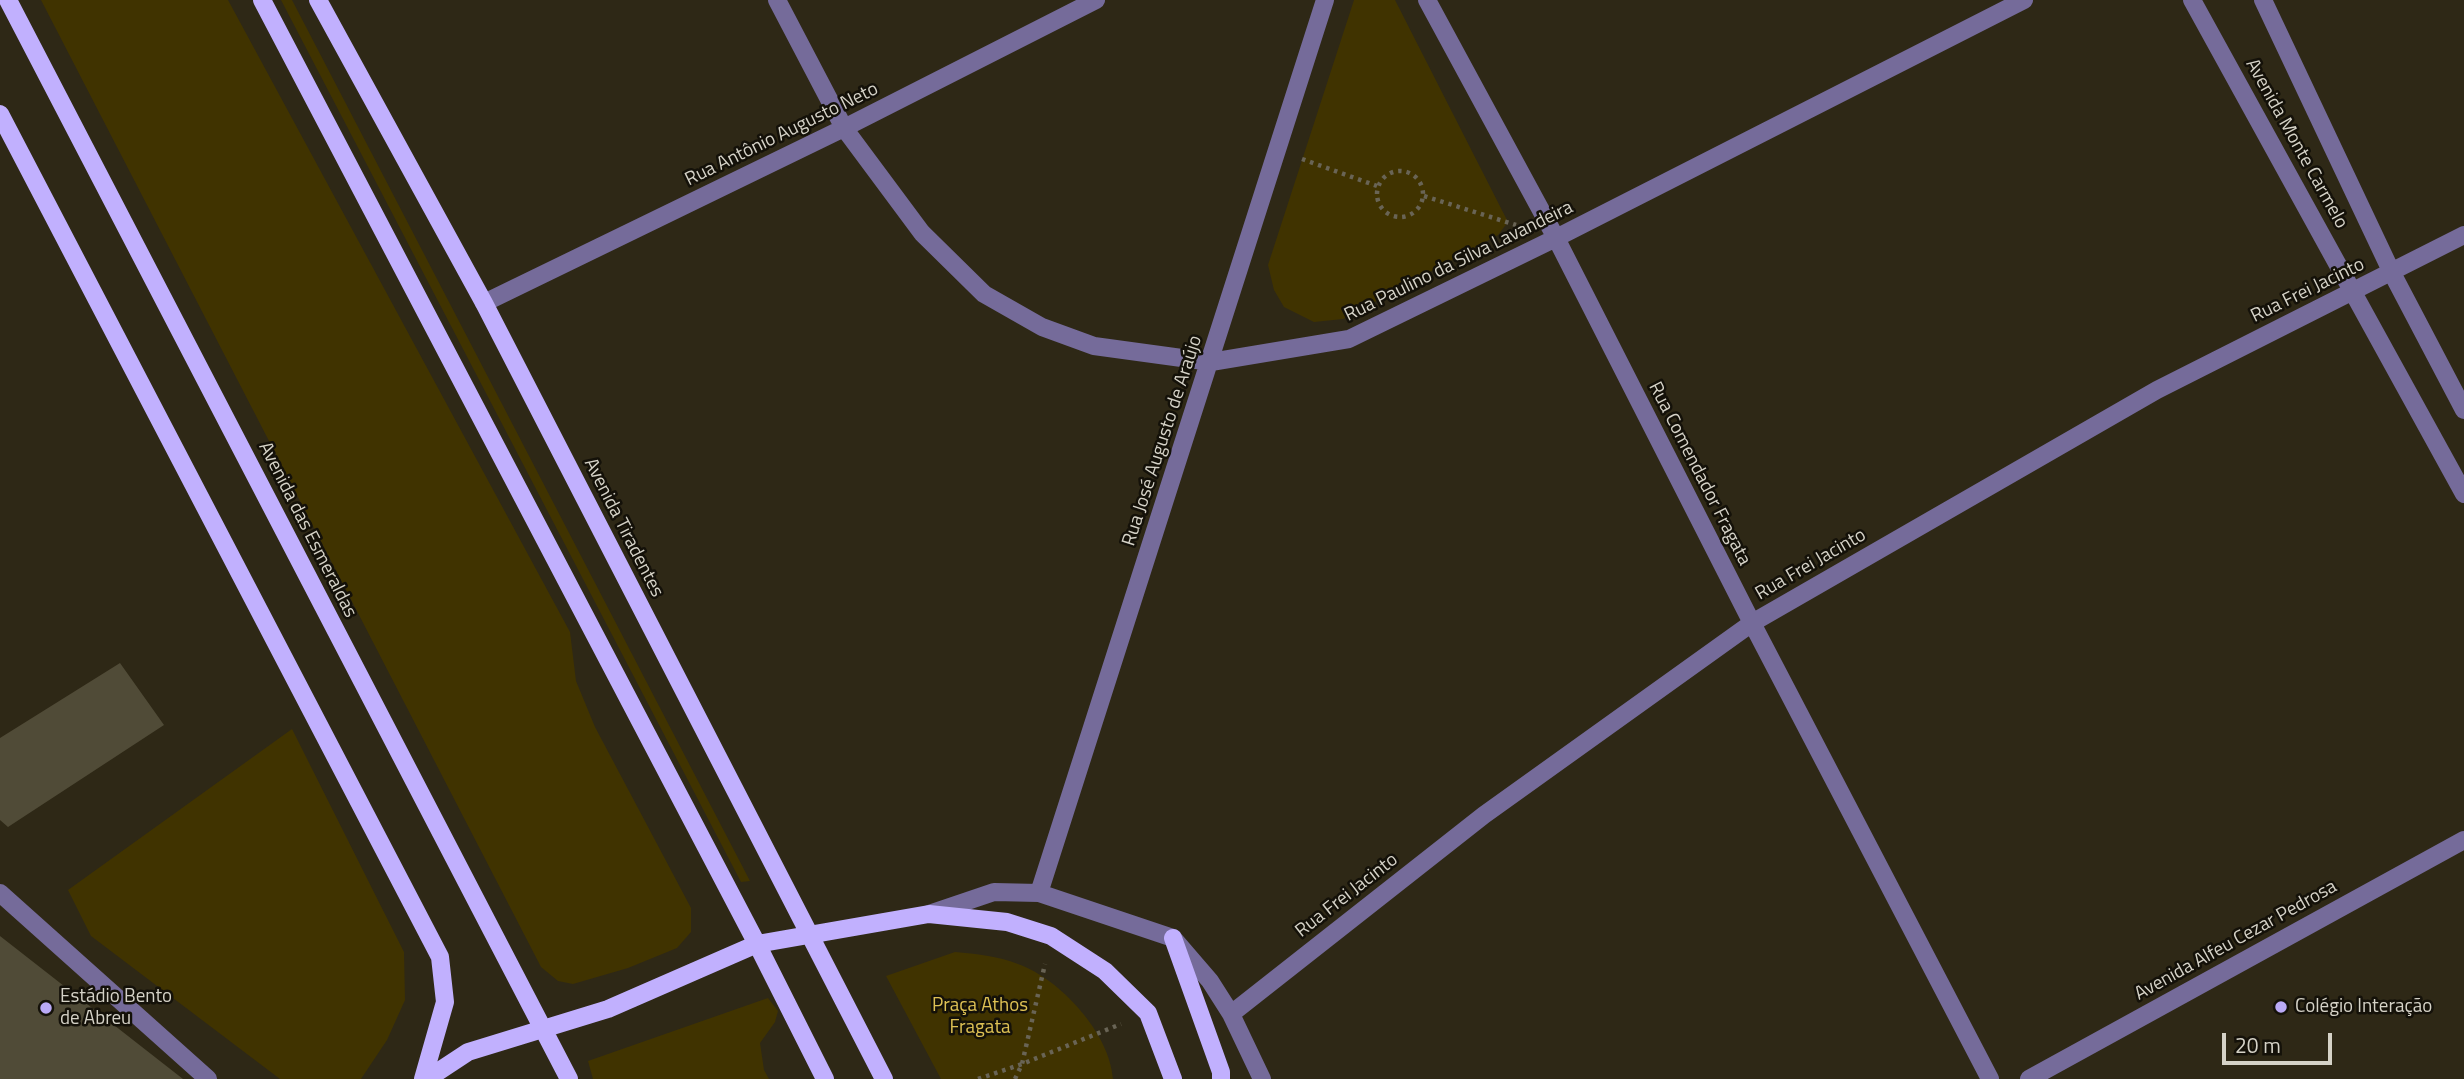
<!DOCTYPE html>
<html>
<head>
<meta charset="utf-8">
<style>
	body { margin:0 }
	#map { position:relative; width:2464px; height:1079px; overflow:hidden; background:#2e2816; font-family:"Titillium Web",sans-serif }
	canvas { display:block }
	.scale { position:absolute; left:2222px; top:1033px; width:110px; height:32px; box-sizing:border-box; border:4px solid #d5d2c7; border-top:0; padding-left:9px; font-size:21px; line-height:24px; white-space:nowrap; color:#d5d2c7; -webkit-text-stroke:5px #141109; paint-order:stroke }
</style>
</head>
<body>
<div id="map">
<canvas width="2464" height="1079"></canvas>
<div class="scale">20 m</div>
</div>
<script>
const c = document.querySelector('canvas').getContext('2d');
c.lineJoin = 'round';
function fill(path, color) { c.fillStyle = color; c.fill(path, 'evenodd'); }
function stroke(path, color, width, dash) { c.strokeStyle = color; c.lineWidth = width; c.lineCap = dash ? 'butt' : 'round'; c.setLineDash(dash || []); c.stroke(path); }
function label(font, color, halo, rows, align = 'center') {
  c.font = font + ' "Titillium Web",sans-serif'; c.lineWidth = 5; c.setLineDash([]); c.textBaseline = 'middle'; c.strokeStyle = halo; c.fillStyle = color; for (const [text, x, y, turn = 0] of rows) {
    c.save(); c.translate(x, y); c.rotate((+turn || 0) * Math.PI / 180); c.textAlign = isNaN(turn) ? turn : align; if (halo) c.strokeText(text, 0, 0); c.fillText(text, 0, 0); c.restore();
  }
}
fill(new Path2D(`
	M41,0H228L570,632L576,681L595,727L691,908V932L677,948L628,968L573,984L558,981L541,967Z
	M281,0H292L750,881L741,882Z
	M1354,0H1395L1508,222L1498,235L1343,319L1314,322L1284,307L1274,290L1268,265Z
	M292,729L404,952L405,1000L387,1040L361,1079H280L91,936L68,890Z
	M955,952C976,954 998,956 1018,964C1060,979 1110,1033 1113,1079H941L886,976Z
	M768,998L778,1011L775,1022L760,1043L764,1070L769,1079H593L588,1061Z`), '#403300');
fill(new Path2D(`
	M120,663L164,725L8,827L0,820V738Z
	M0,936L183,1079H0Z`), '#504b37');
stroke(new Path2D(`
	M1302,159L1377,186
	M1377 194a23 23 0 1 1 46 0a23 23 0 1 1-46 0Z
	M1424,196L1516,225
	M978,1079L1022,1064L1121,1024
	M1015,1079L1022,1064L1045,964`), '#696455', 4.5, [3.5, 5]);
stroke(new Path2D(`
	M777,0L844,128L922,233L984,294L1042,327L1094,346L1211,362L1349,339L1556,238L2024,0
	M1427,0L1556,238L1752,623L1990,1079
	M2192,0L2464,494
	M2263,0L2392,273L2464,410
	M484,303L844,128L1096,0
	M0,893L208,1079
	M1039,893L1325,0
	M929,914L994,892L1039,893L1173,938L1210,981L1231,1014L1262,1079
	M1231,1014L1484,815L1752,623L2157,390L2464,235
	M2029,1079L2464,840`), '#756b9a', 18);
stroke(new Path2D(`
	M8,0L569,1079
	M262,0L757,944L825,1079
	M318,0L484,303L884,1079
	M0,114L440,957L445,1002L423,1079
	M1173,938L1221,1072V1079
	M427,1079L468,1052L608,1009L757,944L929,914L1007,922L1051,936L1105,971L1148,1013L1173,1079`), '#c1b0fe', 18);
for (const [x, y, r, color] of [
	[2281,1007,7,"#baaaf6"],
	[46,1008,7,"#baaaf6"]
]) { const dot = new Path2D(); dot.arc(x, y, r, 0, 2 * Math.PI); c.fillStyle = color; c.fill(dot); stroke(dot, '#141109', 2.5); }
label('19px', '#d5d2c7', '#141109', [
	["Rua Antônio Augusto Neto",782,135,-26],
	["Avenida Monte Carmelo",2296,144,61],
	["Rua Paulino da Silva Lavandeira",1459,262,-26],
	["Rua Frei Jacinto",2308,291,-26],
	["Rua José Augusto de Araújo",1163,441,-72],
	["Rua Comendador Fragata",1699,474,63],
	["Avenida Tiradentes",623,528,63],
	["Avenida das Esmeraldas",307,530,63],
	["Rua Frei Jacinto",1811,565,-30],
	["Rua Frei Jacinto",1347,896,-38],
	["Avenida Alfeu Cezar Pedrosa",2236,941,-29]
]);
label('19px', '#d5d2c7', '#141109', [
	["Estádio Bento",60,997],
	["de Abreu",60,1019],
	["Colégio Interação",2295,1007]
], 'left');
label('19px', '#dec154', '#141109', [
	["Praça Athos",980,1006],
	["Fragata",980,1028]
]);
</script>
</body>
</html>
